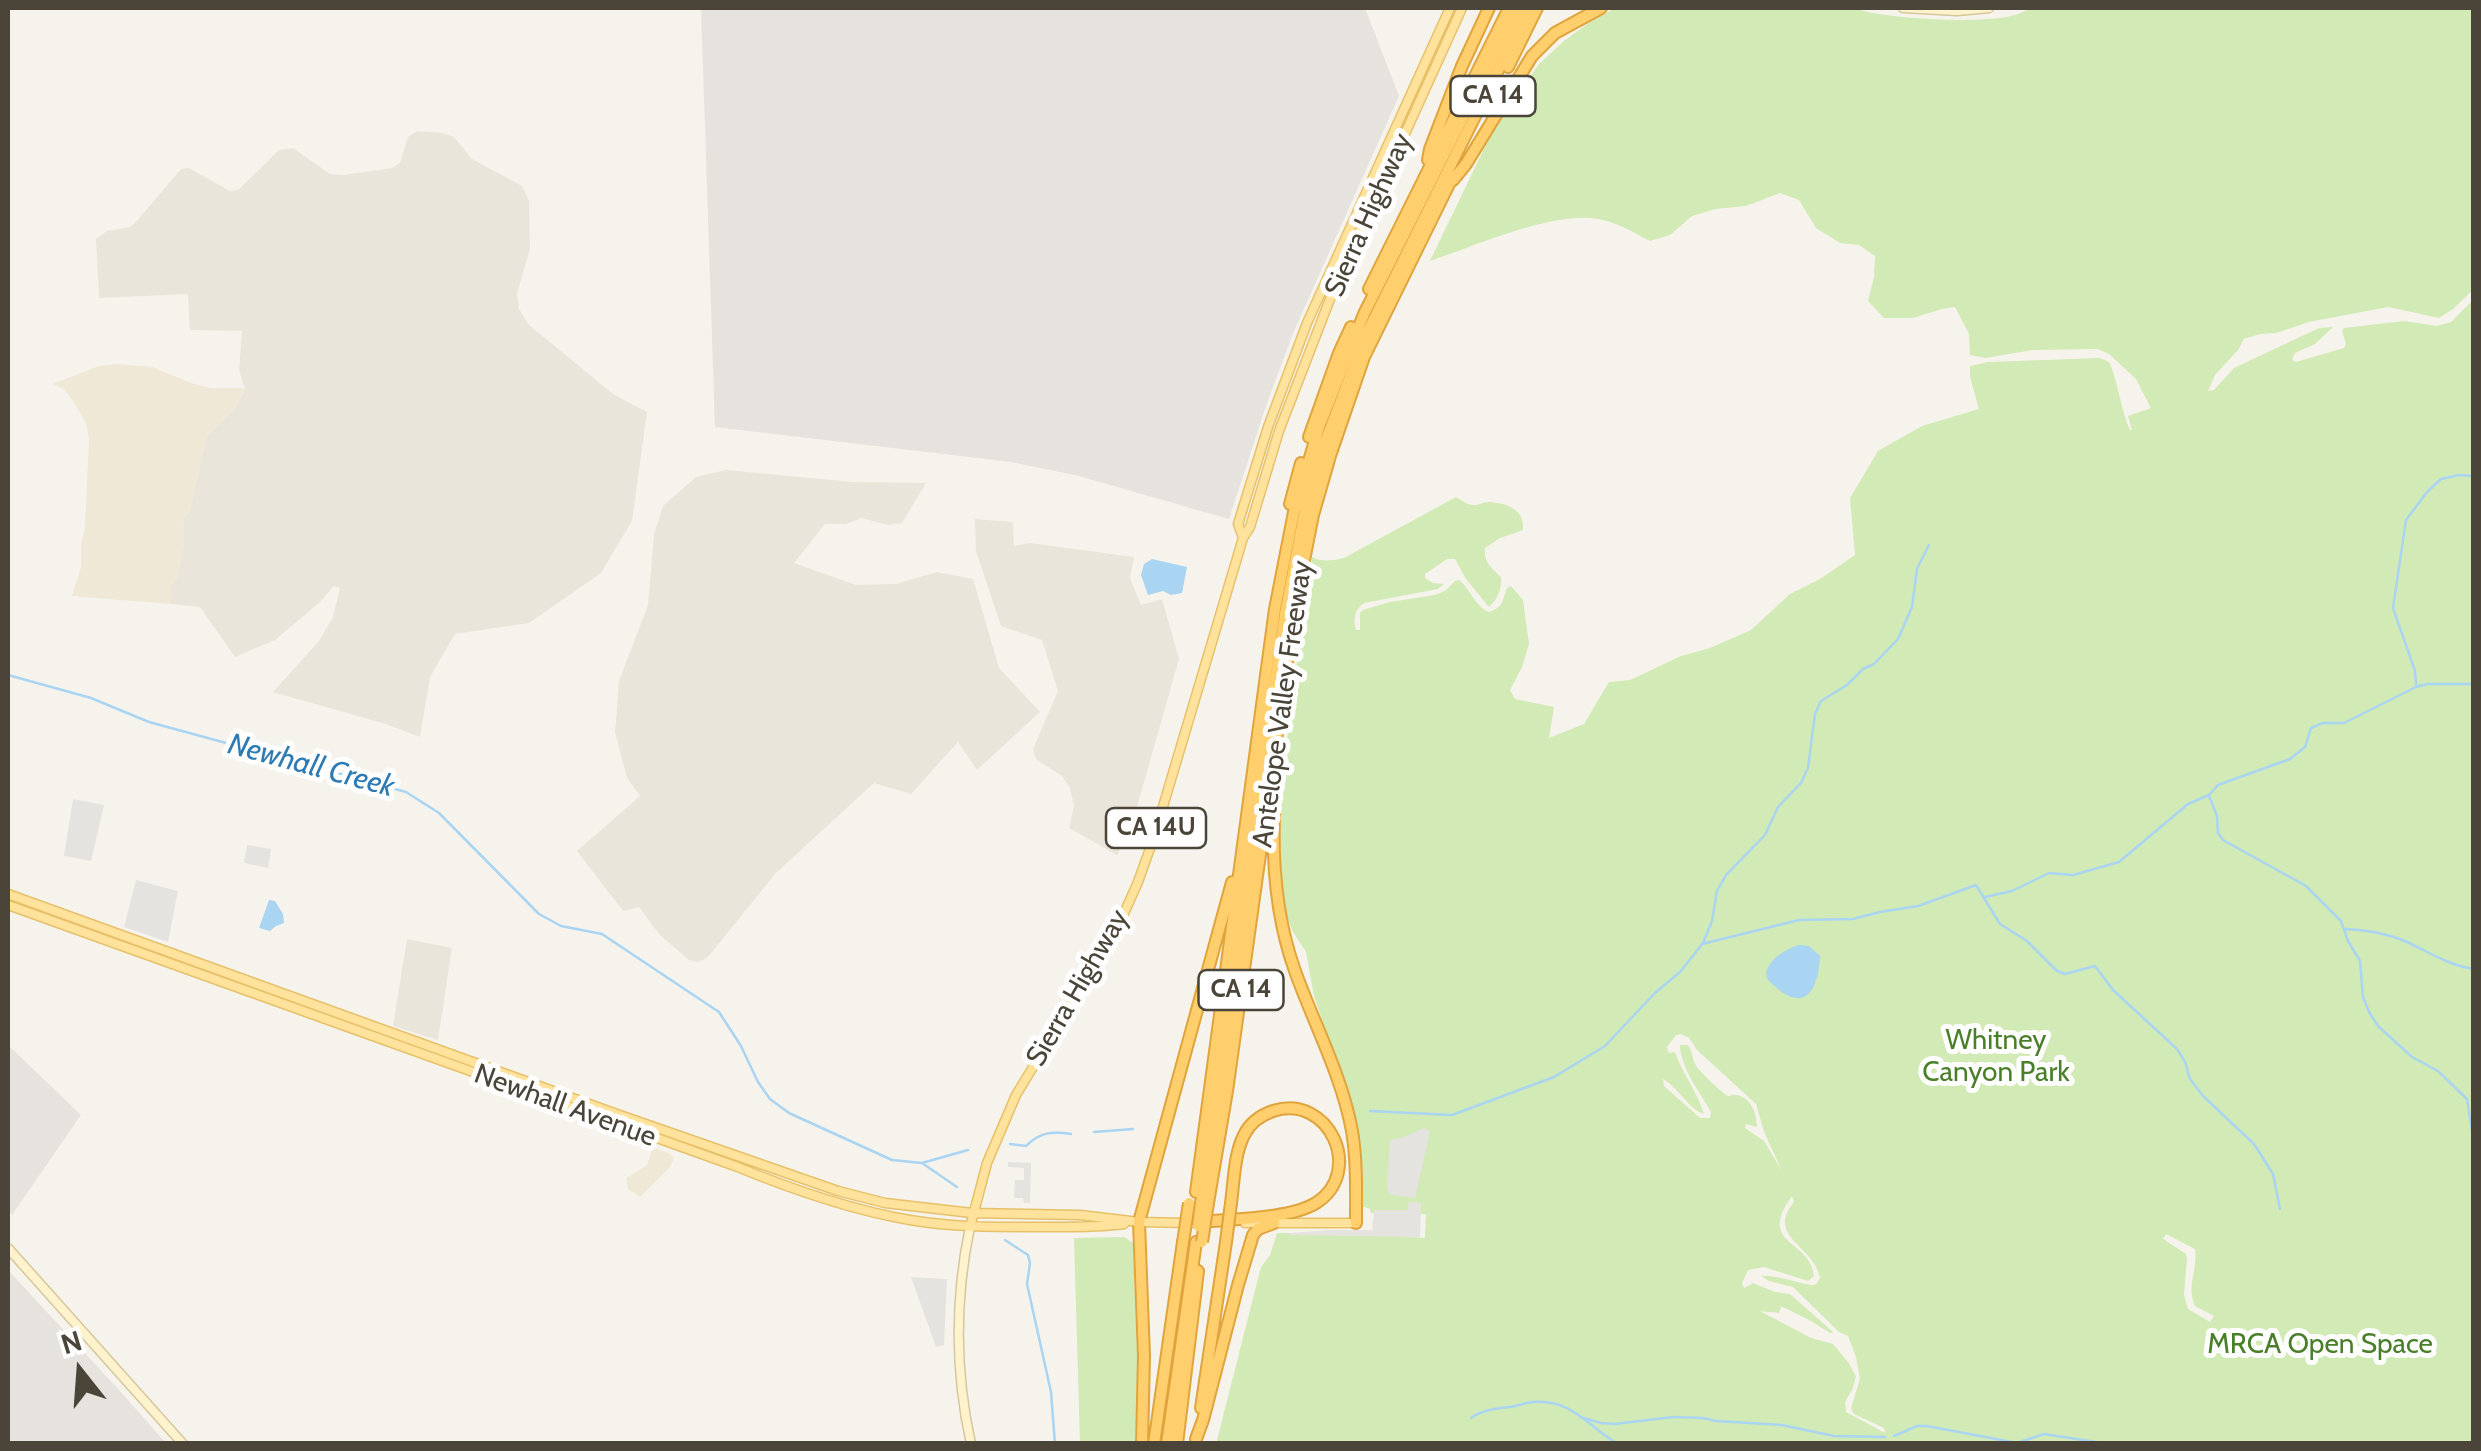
<!DOCTYPE html>
<html>
<head>
<meta charset="utf-8">
<style>
	body { margin:0 }
	#map { position:relative; width:2481px; height:1451px; overflow:hidden; background:#f6f3ec; font-family:Cabin,sans-serif }
	canvas { display:block }
	.frame { position:absolute; inset:0; border:10px solid #4b4439; pointer-events:none }
	.north { position:absolute; left:30px; top:1321px; width:100px; height:100px; -webkit-text-stroke:8px #fff; paint-order:stroke; rotate:343deg; font-size:28px; font-weight:700; line-height:40px; text-align:center; color:#4b4439 }
	.north::after { content:''; display:block; margin:auto; width:35px; height:45px; background:#4b4439; clip-path:polygon(50% 0,100% 100%,50% 72%,0 100%) }
</style>
</head>
<body>
<div id="map">
<canvas width="2481" height="1451"></canvas>
<div class="frame"></div>
<div class="north">N</div>
</div>
<script>
const c = document.querySelector('canvas').getContext('2d');
c.lineJoin = 'round';
function fill(path, color) { c.fillStyle = color; c.fill(path, 'evenodd'); }
function stroke(path, color, width, dash) { c.strokeStyle = color; c.lineWidth = width; c.lineCap = dash ? 'butt' : 'round'; c.setLineDash(dash || []); c.stroke(path); }
function label(font, color, halo, rows, align = 'center') {
  c.font = font + ' Cabin,sans-serif'; c.lineWidth = 10; c.setLineDash([]); c.textBaseline = 'middle'; c.strokeStyle = halo; c.fillStyle = color; for (const [text, x, y, turn = 0] of rows) {
    c.save(); c.translate(x, y); c.rotate((+turn || 0) * Math.PI / 180); c.textAlign = isNaN(turn) ? turn : align; if (halo) c.strokeText(text, 0, 0); c.fillText(text, 0, 0); c.restore();
  }
}
fill(new Path2D(`
	M417,131L442,133L454,137L472,159L522,186L529,201L530,249L517,293L519,309L529,325L613,394L647,412L632,521L601,573L529,623L455,634L430,677L420,737L386,724L273,692L319,641L333,617L340,588L334,586L319,603L275,640L235,657L200,607L171,604V586L177,578L184,541L183,518L190,511L206,437L234,410L245,389L239,370L242,331L190,330L188,294L99,298L96,239L107,231L130,227L135,223L181,169L189,168L230,191L238,190L279,150L293,148L330,174L344,175L392,168L400,163L408,137Z
	M726,470L853,482L926,483L902,523L888,525L862,518L846,524H825L794,563L856,585L896,584L937,572L973,579L999,668L1040,712L977,770L958,742L911,794L874,783L776,873L708,957L699,962L689,960L660,935L639,907L623,911L577,851L640,796L627,778L615,732L619,681L648,605L654,534L663,506L696,477Z
	M975,519L1013,522L1014,546L1030,543L1134,557L1130,578L1141,605L1162,599L1179,659L1131,828L1117,855L1069,828L1074,806L1070,788L1062,776L1036,759L1033,749L1058,691L1042,640L1001,626L976,551Z
	M407,939L452,948L438,1040L393,1026Z`), '#eae5da');
fill(new Path2D(`
	M701,8H1365L1399,96L1294,331L1267,403L1229,519L1079,476L1011,462L715,427Z
	M8,1045L81,1115L12,1215L8,1210Z
	M8,1270L119,1390L166,1443H8Z`), '#e6e2dd');
fill(new Path2D(`
	M117,364L152,367L194,384L212,388H245L234,410L206,437L190,511L183,518L184,541L177,578L171,586V604L72,596L81,567V545L85,527L89,439L86,423L75,404L64,389L52,384L99,366Z
	M653,1147L669,1153L674,1158L670,1167L640,1197L628,1189L626,1178L647,1165Z`), '#efe8d6');
fill(new Path2D(`
	M1616,8H1852C1885,19 1976,24 2011,16C2019,14 2027,10 2034,8H2473V290L2453,309L2439,318L2388,307L2309,322L2276,333L2260,334L2244,339L2238,350L2215,375L2208,391L2214,390L2234,368L2319,328L2333,327L2315,344L2295,353L2292,360L2296,362L2344,348L2346,344L2342,331L2344,328L2404,321L2437,326L2451,322L2473,300V1443L1216,1444L1261,1267L1270,1255L1277,1233H1363L1425,1238L1426,1214L1371,1213L1370,1209L1362,1206L1360,1148L1355,1118L1314,996L1306,952L1293,932L1287,918L1282,886L1279,811L1293,689L1312,557C1322,562 1333,561 1344,558L1456,497C1461,500 1466,504 1472,505C1478,506 1483,502 1489,502C1508,503 1525,510 1523,530L1500,538L1485,548C1484,562 1490,567 1501,577C1502,588 1498,599 1489,607L1466,579L1455,559H1447L1425,574V578L1433,583L1444,584L1438,589L1364,603C1354,610 1353,620 1356,630H1360V613L1363,610L1390,602L1435,595L1445,591L1455,581L1459,580C1471,589 1474,606 1489,612C1504,607 1502,601 1507,588L1511,586L1523,600L1529,644L1522,667L1510,690L1515,699L1554,707L1549,738L1584,724L1609,682L1630,680L1681,656L1710,648L1751,630L1790,594L1820,579L1855,555L1850,498L1878,451L1922,426L1979,409L1970,377V366L1988,362L2100,358L2109,362C2119,384 2120,408 2130,430H2132L2128,416L2151,408L2136,379L2109,354L2098,349L2033,350L1986,358L1970,355L1969,334L1955,307L1942,309L1913,318H1884L1868,301L1874,277L1875,256L1859,245L1840,243L1816,228L1799,200L1780,193L1746,206L1715,209L1692,216L1670,235L1650,241C1631,231 1613,220 1591,218C1543,215 1475,246 1430,261L1494,128L1539,64L1564,41L1594,19ZM1681,1034L1689,1038L1697,1050L1756,1104L1764,1132L1782,1171L1764,1141L1745,1128L1746,1124L1757,1127C1757,1114 1751,1097 1736,1095C1733,1094 1730,1096 1728,1096C1723,1094 1700,1072 1697,1067C1692,1060 1693,1052 1688,1045H1680C1681,1069 1700,1092 1711,1112L1710,1118H1700L1664,1086L1663,1079C1679,1088 1689,1110 1704,1114C1698,1093 1682,1073 1675,1052L1669,1053L1667,1047L1676,1035ZM1792,1196L1794,1202C1765,1237 1815,1246 1820,1278C1818,1281 1817,1284 1814,1285C1810,1287 1776,1274 1761,1276L1769,1281L1793,1287L1839,1332L1848,1336L1856,1357L1860,1379L1851,1408L1854,1414L1884,1428L1885,1433L1846,1412L1845,1402L1853,1388L1856,1376L1848,1362L1833,1344L1811,1338L1760,1311L1779,1313L1781,1306L1811,1321L1830,1333H1833L1832,1331L1790,1294L1775,1292L1753,1283L1744,1288L1742,1283L1748,1270L1764,1267L1808,1281L1814,1276C1810,1238 1756,1246 1792,1196ZM2166,1234L2195,1249C2198,1269 2186,1286 2195,1306L2214,1316L2210,1322L2188,1309L2184,1295L2187,1258L2186,1254L2163,1239Z
	M1124,1237L1133,1243L1139,1405L1135,1443H1080L1074,1238Z`), '#d2eab5');
fill(new Path2D(`
	M73,799L104,805L91,861L64,856Z
	M247,845L271,849L268,868L244,863Z
	M136,880L178,891L168,942L124,927Z
	M1424,1128L1430,1131L1415,1198L1391,1195L1388,1192L1387,1186L1390,1140L1401,1138Z
	M1008,1162L1031,1163L1030,1203H1024L1023,1198H1014L1015,1180H1024V1168L1008,1167Z
	M1409,1202L1421,1203L1420,1237L1288,1235L1291,1233L1331,1230H1372L1374,1210H1408Z
	M911,1277L947,1279L944,1345L936,1347Z`), '#e5e3e0');
fill(new Path2D(`
	M1152,559L1187,567L1182,593L1171,595L1163,591L1148,595L1141,575L1144,564Z
	M269,900L275,901L283,914L284,923L276,926L270,931L259,928Z
	M1799,945L1809,946L1820,956C1819,983 1809,1014 1778,989C1777,988 1767,980 1767,978C1762,963 1787,948 1799,945Z`), '#a9d4f2');
stroke(new Path2D(`
	M8,675L91,698L149,722L406,792L439,813L539,914L561,926L602,934L719,1012L741,1046L758,1082L770,1099L789,1113L892,1160L922,1163L957,1187
	M2416,685L2415,671L2393,608L2406,520L2427,492L2441,479L2459,475L2474,476
	M2209,796L2217,816L2218,833L2223,840L2306,886L2341,921L2348,941L2360,961L2363,997L2369,1012L2378,1026L2412,1057L2438,1071L2467,1099L2474,1144
	M1985,897L2012,891L2049,873L2073,875L2119,862L2188,804L2209,795L2218,785L2290,759L2305,747L2311,728L2323,723H2344L2416,687L2427,684H2474
	M2346,929C2368,930 2387,933 2407,942C2429,952 2450,966 2474,969
	M1703,943L1712,921L1717,891L1726,875L1765,835L1778,807L1801,783L1808,768L1815,714L1821,701L1847,685L1863,669L1874,664L1898,639L1912,607L1917,569L1929,545
	M1370,1111L1452,1115L1554,1077L1605,1046L1654,994L1681,971L1702,944L1799,920L1853,919L1880,912L1918,906L1976,885L2000,924L2027,941L2057,971L2065,974L2095,966L2113,990L2177,1049L2185,1062L2190,1079L2203,1096L2254,1144L2273,1174L2280,1209
	M1094,1132L1133,1129
	M1010,1144L1026,1146C1040,1132 1052,1131 1071,1134
	M922,1163L968,1150
	M1005,1240L1028,1255L1030,1263L1027,1284L1051,1392L1055,1444
	M1580,1417L1601,1423L1615,1424L1673,1417L1703,1418L1716,1421L1782,1425L1834,1436L1885,1437
	M1471,1418C1482,1410 1495,1409 1509,1407C1517,1406 1525,1403 1533,1402C1573,1399 1587,1426 1618,1444
	M1894,1436L1917,1426H1927L2017,1443L2044,1434L2109,1444`), '#a9d4f2', 2.5);
const secondary = new Path2D(`
	M1903,8L1957,11L1989,8
	M970,1227C955,1298 955,1372 971,1444
	M8,1248L183,1444`);
const primary = new Path2D(`
	M1243,538L1238,524L1268,427L1307,323L1450,8
	M8,894L614,1113L838,1191L885,1203L972,1213L1080,1215L1139,1222L1191,1223
	M8,905L735,1166C791,1189 850,1210 910,1220C951,1227 992,1227 1033,1227C1063,1227 1094,1228 1124,1224
	M1245,1223H1356
	M970,1227L987,1163L1016,1095L1117,929L1138,882L1153,840L1243,538L1250,527L1279,431L1330,299L1462,8`);
const highway = new Path2D(`
	M1508,67L1537,8
	M1428,160L1430,149L1462,66L1489,8
	M1453,180L1466,164L1532,56L1555,33L1601,8
	M1369,289L1509,8
	M1309,437L1339,353L1351,327
	M1290,504L1301,463
	M1275,797C1271,856 1275,915 1295,971C1314,1024 1342,1076 1352,1131C1357,1161 1356,1192 1356,1223
	M1196,1192L1275,609L1294,512L1319,427L1364,314L1518,8
	M1201,1203L1285,614L1306,505L1322,450L1366,335L1529,8
	M1208,1203L1227,1091L1294,611L1313,515L1330,456L1364,357L1453,176
	M1201,1222C1232,1219 1290,1219 1316,1203C1365,1172 1329,1093 1273,1111C1261,1115 1250,1123 1244,1135C1234,1155 1234,1181 1231,1203
	M1201,1408L1226,1242
	M1196,1439L1203,1420L1238,1285L1253,1235L1258,1229L1274,1223
	M1142,1444L1144,1356L1139,1222L1232,882
	M1154,1444L1183,1242
	M1167,1444L1196,1242
	M1177,1444L1198,1271`);
stroke(secondary, '#d6c79b', 11);
stroke(primary, '#e6c16a', 11);
stroke(highway, '#e0a43c', 14);
stroke(secondary, '#fff3cd', 8);
stroke(primary, '#ffe39c', 8);
stroke(highway, '#ffcf6e', 10);
const highwayBridge = new Path2D(`
	M1198,1226L1201,1203
	M1183,1242L1189,1203
	M1202,1242L1208,1203
	M1226,1242L1231,1203`);
stroke(highwayBridge, '#e0a43c', 14, []);
stroke(highwayBridge, '#ffcf6e', 10);
for (const [x, y, w] of [
	[1493,96,85],
	[1156,828,100],
	[1241,990,85]
]) { const box = new Path2D(); box.roundRect(x - w / 2, y - 20, w, 40, 8); c.fillStyle = '#fff'; c.fill(box); stroke(box, '#4b4439', 2.5); }
label('bold 25px', '#4b4439', null, [
	["CA 14",1493,96],
	["CA 14U",1156,828],
	["CA 14",1241,990]
]);
label('28px', '#4b4439', '#fff', [
	["Sierra Highway",1369,215,-66],
	["Antelope Valley Freeway",1283,704,-82],
	["Sierra Highway",1078,988,-60],
	["Newhall Avenue",565,1106,20]
]);
label('28px', '#4a7f2a', '#fff', [
	["Whitney",1996,1041],
	["Canyon Park",1996,1073],
	["MRCA Open Space",2320,1345]
]);
label('italic 30px', '#2e7ab2', '#fff', [
	["Newhall Creek",311,766,15]
]);
</script>
</body>
</html>
